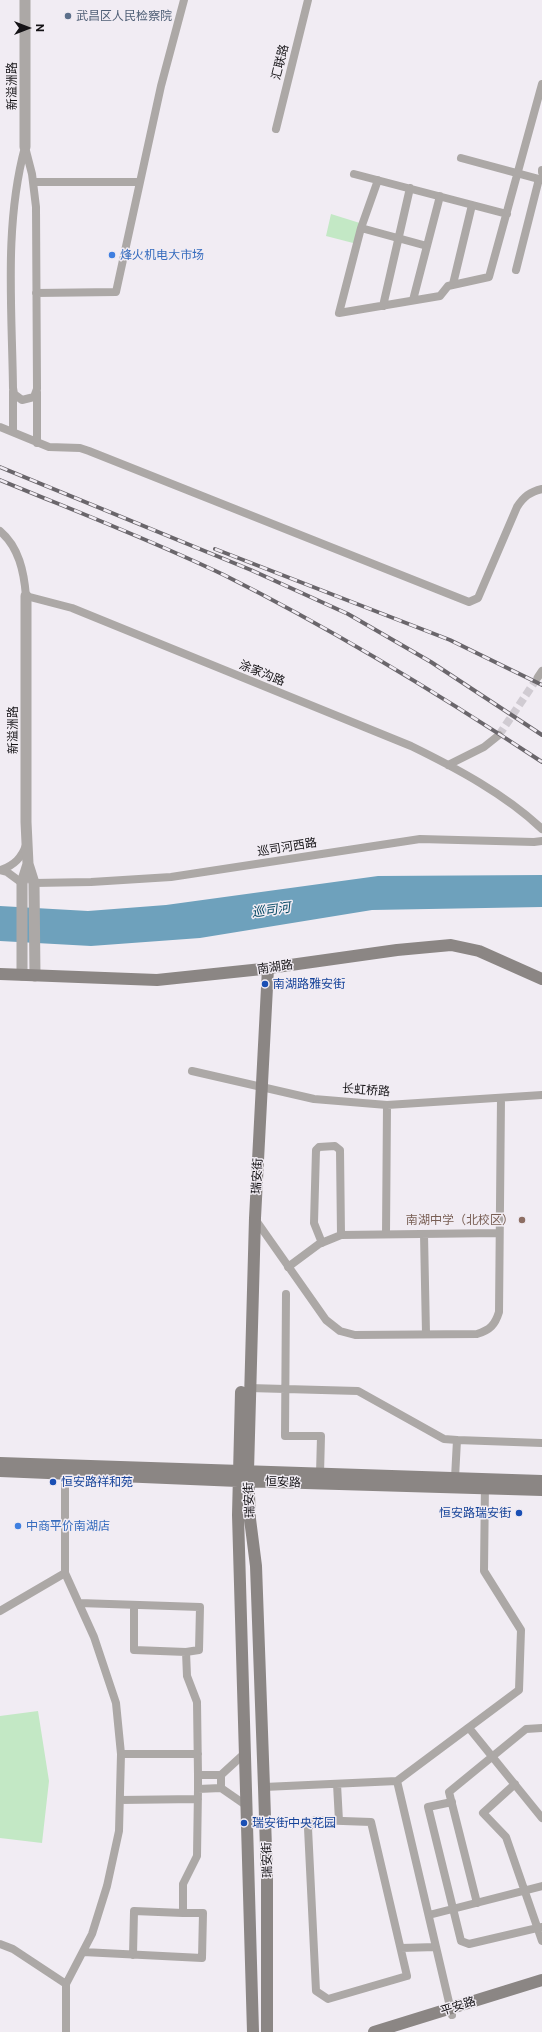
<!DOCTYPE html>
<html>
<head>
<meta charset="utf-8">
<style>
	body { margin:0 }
	#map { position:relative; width:542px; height:2032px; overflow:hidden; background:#f1ecf3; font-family:Commissioner,sans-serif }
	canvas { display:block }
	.north { position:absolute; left:8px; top:8px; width:40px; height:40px; -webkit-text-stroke:3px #f1ecf3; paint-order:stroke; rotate:90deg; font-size:11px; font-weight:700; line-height:16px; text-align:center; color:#151316 }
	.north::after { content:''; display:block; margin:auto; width:14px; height:18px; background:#151316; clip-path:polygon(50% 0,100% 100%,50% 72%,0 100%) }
</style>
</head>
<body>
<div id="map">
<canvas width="542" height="2032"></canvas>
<div class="north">N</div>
</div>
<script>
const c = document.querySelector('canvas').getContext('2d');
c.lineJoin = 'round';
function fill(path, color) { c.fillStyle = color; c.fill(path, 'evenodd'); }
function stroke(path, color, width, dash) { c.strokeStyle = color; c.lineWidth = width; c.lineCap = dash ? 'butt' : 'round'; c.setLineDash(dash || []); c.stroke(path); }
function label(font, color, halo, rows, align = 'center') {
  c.font = font + ' Commissioner,"Noto Sans SC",sans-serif'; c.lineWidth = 3; c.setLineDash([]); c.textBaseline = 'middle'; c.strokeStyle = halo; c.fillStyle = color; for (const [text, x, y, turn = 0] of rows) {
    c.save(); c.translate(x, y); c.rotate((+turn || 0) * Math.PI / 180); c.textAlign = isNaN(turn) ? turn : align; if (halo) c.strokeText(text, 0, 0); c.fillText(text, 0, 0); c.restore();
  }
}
fill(new Path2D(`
	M331,214L363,224L357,244L326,236Z
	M38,1711L49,1781L42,1843L0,1838V1716Z`), '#c3e8c5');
fill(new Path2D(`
	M542,875V907L372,910L200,938L91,946L0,941V906L88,911L166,905L378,876Z`), '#6ea1bc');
stroke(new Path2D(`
	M499,735L538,677`), '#d0cbd2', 8, [8, 4]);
stroke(new Path2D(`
	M276,129L308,0
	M25,147L32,174L36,207L37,389L34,397L22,400L14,394L13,388C12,308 4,225 25,147Z
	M461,158L542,180
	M542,172V170
	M354,174L507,214
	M33,182H140
	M361,228L378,180
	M427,246L440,196
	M516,270L539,179
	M453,284L472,205
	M36,293L116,292L161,86L184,0
	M413,300L427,246L361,228L339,313C373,307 406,302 440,296L448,286L489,277L542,84
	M383,306L410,188
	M13,391V432
	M37,392V443
	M0,427L49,447L80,448L89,451L469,602L478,598L517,507C524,496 530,492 542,489
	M0,531C19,547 24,572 26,596L72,608L411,746C456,768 505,794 542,829
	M538,677L542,671
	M448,765L484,747L499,735
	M0,870L7,872L22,883
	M1,870C14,865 22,858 26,845
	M34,883L91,882L171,877L420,839L534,842L542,841
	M192,1071L314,1099L387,1105L542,1095
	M255,1219L326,1320L340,1331L355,1335L477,1334C490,1330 495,1325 499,1312L501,1098
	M386,1234L387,1105
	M424,1234L426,1334
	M322,1243L314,1223L316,1150L319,1147L335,1146L340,1150L341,1235
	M288,1267L319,1244L341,1235L499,1233
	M286,1294L285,1436H321L320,1474
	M249,1388L358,1391L444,1439L457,1440L455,1478
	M457,1440L542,1443
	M65,1469V1573L94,1637L116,1703L121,1754L119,1831L107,1886L92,1934L66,1984V2032
	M79,1603L200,1607L199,1650L186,1652L187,1676L197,1702L198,1775
	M134,1605V1650L186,1652
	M0,1611L65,1573
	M469,1728L542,1818
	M245,1753L221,1775V1788L247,1806
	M121,1754H198
	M221,1775H198V1789L221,1788
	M397,1781L452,2015
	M337,1784L339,1821
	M515,1784L483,1813L506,1837L542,1941
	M264,1787L397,1781L519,1690L521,1630L484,1571L485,1483
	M120,1800L198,1799
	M452,1802L428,1807L461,1941L469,1944L542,1927
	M315,1820L371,1822L407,1976L328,1999L316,1991L308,1828Z
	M477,1903L449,1792L526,1729L542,1728
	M429,1915L542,1886
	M0,1944L13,1949L66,1984
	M401,1948L436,1947
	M83,1952L202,1958L203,1913H183
	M133,1955L134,1911L183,1913V1884L197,1856L198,1789`), '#aca8a6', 8);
stroke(new Path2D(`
	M25,0V147
	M26,596V822L28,864
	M22,975V883L28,864L34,883L35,976`), '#aca8a6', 11);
stroke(new Path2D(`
	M0,974L157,980L262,969L397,950L451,945L479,951L542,979
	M241,1392L238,1515L253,2032
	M0,1463L542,1481
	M0,1471L238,1481L542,1490
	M267,2032V1880L264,1787L256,1566L250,1519L248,1471L255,1218L268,968
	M374,2032L542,1980`), '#8b8684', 12);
const rail = new Path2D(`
	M0,467L251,570L348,614L431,662L542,735
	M0,480C75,511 151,540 224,575C334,630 439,694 542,762
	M215,549L450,640L542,685`);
stroke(rail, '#6a666b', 4);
stroke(rail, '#f1ecf3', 2.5, [8]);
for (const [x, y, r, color] of [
	[68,16,4,"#5c6f8a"],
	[112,255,4,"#3f7fe0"],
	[265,984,4,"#1a4fb4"],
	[522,1220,4,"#8d6e63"],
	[53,1482,4,"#1a4fb4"],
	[519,1513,4,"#1a4fb4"],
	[18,1526,4,"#3f7fe0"],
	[244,1823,4,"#1a4fb4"]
]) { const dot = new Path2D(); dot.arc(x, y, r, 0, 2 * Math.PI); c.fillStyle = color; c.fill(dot); stroke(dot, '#f1ecf3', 1.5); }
label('12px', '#4e5e75', '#f1ecf3', [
	["武昌区人民检察院",76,16]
], 'left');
label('12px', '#151316', '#f1ecf3', [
	["汇联路",280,62,-76],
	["新溢洲路",12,86,-90],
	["涂家沟路",262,673,22],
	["新溢洲路",13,730,-90],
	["巡司河西路",287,847,-9],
	["南湖路",275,967,-8],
	["长虹桥路",366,1090,4],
	["瑞安街",257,1176,-87],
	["恒安路",283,1482,2],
	["瑞安街",249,1500,-93],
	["瑞安街",267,1860,-92],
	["平安路",458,2006,-18]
]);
label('12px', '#366cbe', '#f1ecf3', [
	["烽火机电大市场",120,255],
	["中商平价南湖店",26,1526]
], 'left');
label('12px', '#164399', '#f1ecf3', [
	["南湖路雅安街",273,984],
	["恒安路祥和苑",61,1482],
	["恒安路瑞安街",511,1513,"right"],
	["瑞安街中央花园",252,1823]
], 'left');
label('12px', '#785e54', '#f1ecf3', [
	["南湖中学（北校区）",514,1220]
], 'right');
label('italic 13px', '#004763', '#f1ecf3', [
	["巡司河",271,910,-8]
]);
</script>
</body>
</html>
